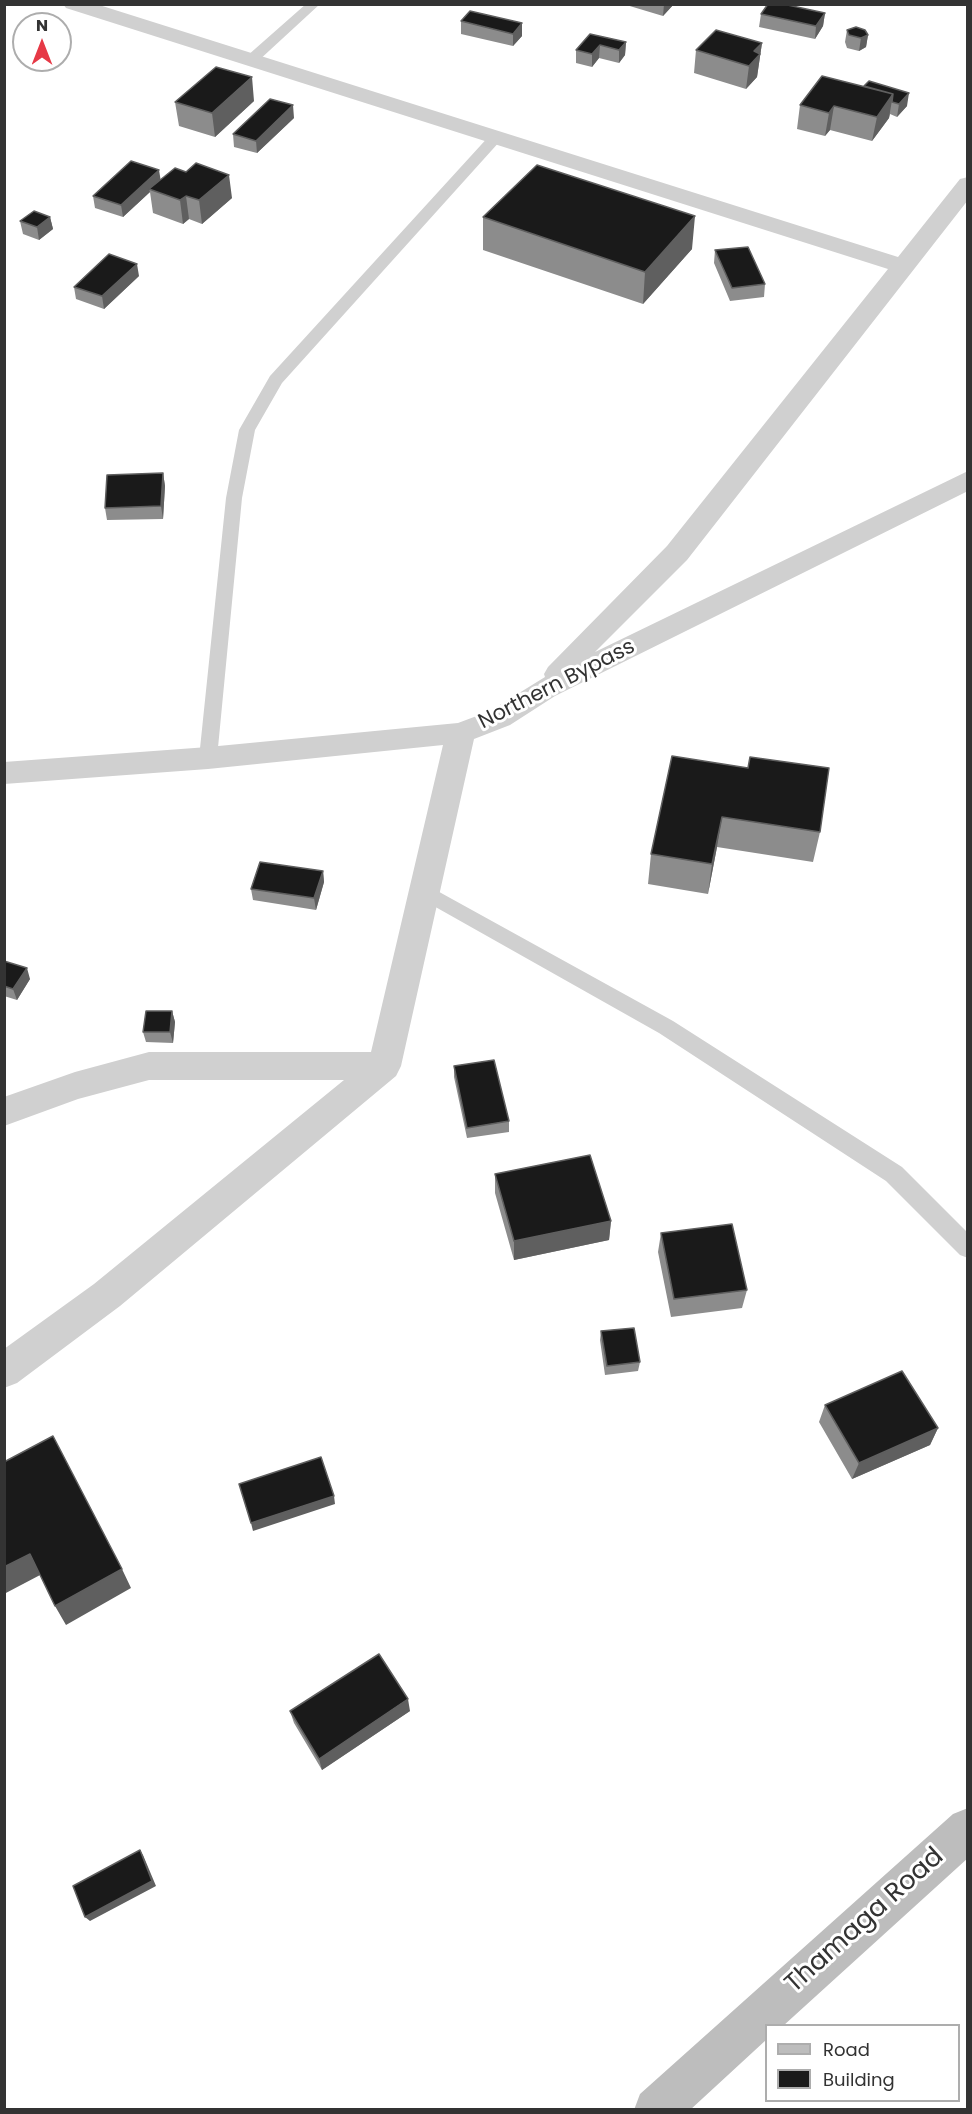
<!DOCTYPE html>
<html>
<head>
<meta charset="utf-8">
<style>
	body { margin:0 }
	#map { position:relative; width:972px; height:2114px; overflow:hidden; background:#fff; font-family:Poppins,sans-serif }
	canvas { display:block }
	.frame { position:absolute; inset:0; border:6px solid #333; pointer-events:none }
	.legend { position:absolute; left:765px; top:2024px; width:195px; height:78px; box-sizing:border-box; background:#fff; border:2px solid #adadad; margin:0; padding:8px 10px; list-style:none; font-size:18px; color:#333 }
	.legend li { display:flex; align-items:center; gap:12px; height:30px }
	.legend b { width:30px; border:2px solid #adadad }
	.north { position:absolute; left:12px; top:12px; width:60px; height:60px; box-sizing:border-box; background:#fff; border:2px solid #adadad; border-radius:50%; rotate:0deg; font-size:16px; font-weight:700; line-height:24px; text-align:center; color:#333 }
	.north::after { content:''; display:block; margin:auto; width:21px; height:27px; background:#e63946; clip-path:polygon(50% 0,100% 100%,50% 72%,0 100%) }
</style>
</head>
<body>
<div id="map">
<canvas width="972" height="2114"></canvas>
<div class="frame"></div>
<ul class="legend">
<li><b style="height:8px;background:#bdbdbd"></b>Road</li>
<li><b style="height:16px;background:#1a1a1a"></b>Building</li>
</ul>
<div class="north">N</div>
</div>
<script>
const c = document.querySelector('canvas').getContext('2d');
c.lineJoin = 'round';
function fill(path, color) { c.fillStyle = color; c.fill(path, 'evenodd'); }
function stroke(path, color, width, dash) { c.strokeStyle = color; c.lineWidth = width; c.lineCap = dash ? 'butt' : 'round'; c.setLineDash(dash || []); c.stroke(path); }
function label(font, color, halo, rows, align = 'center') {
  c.font = font + ' Poppins,sans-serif'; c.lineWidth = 6; c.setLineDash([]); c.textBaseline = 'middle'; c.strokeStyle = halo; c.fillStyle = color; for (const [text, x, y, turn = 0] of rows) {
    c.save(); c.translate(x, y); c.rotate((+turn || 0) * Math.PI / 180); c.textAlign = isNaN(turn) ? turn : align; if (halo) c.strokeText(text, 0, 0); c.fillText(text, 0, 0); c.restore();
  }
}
fill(new Path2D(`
	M306,4H320L257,62H247V56Z
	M496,133L501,134V140L282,383L255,430L242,498L217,758L215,763H201L199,758L226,498L239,430L270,376L491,134Z
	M423,883L673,1021L902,1167L968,1233V1258L960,1255L886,1181L659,1033L416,896L413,891L416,886Z`), '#d0d0d0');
fill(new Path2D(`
	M63,4H96L898,257L960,179L968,177V200L687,560L595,652L968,471V491L555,696L510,725L474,739L401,1066L396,1076L120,1306L17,1383L4,1388V1349L94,1284L344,1080H149L78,1099L4,1126V1097L75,1072L149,1052H371L443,745L208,769L4,784V762L208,747L458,723L490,711L545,677L544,674L548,667L667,546L888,269L66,8Z`), '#d0d0d0');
fill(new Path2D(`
	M968,1808V1858L783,2026H766V2040L690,2110H634L640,2094L953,1814Z`), '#bdbdbd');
fill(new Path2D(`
	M623,4H674L663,16Z
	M825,13L823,26L815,39L759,27L761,14Z
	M461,21L522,36L513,46L461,34Z
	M847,30L868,35L866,47L859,51L847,48L845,42Z
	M590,34L626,42L625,55L619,63L599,58L592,67L576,63V50Z
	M762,43L757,77L746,89L694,73L696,50Z
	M822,76L907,106L897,117L890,114L889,118L872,141L830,130L825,136L797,129L800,105Z
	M254,101L215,137L179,126L175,102Z
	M294,118L257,153L234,147L233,134Z
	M161,180L232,198L202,224L189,219L183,224L153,213L150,192L123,217L95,208L93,196Z
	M50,217L53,229L39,240L23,234L20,221Z
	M483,217L692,249L643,304L483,250Z
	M715,250L765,284L764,297L730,301L714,263Z
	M139,276L104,309L76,299L74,287Z
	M163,473L165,486L163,519L107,520L105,508Z
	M672,756L820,832L813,862L717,847L708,894L648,884L651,854Z
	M323,871L324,882L316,910L253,900L251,889Z
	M4,961L30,979L17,1000L4,996Z
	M172,1011L175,1022L173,1043L146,1042L143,1032Z
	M454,1066L509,1121V1132L467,1138L454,1077Z
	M495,1174L611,1221L609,1240L514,1260L495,1193Z
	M661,1233L747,1290L742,1308L671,1317L658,1252Z
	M601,1331L640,1362L638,1371L605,1375L600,1340Z
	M825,1405L938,1428L930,1445L852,1479L819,1422Z
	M290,1711H410L322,1770L294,1723Z`), '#8c8c8c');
fill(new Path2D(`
	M664,4H674L663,16Z
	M825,13L823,26L815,39L816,26Z
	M522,23V36L513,46V34Z
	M868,35L866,47L859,51L861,38Z
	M626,42L625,55L619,63V50Z
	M762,43L757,77L746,89L749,66L754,51Z
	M600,45L599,58L592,67V54Z
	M252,77L254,101L215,137L212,113Z
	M909,93L907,106L897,117L899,104Z
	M893,94L889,118L872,141L877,117Z
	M293,105L294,118L257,153L256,141Z
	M834,106L830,130L825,136L829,113Z
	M159,170L161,182L149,189L150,192L123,217L121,205Z
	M229,175L232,198L202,224L199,200Z
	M186,196L189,219L183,224L180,200Z
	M695,216L692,249L643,304L645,272Z
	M50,217L53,229L39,240L37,227Z
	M137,264L139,276L104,309L102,296Z
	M163,473L165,486L163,519L161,506Z
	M722,817L717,847L708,894L712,864Z
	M323,871L324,882L316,910L314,898Z
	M27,968L30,979L17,1000L13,989Z
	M172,1011L175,1022L173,1043L170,1032Z
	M611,1221L609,1240L514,1260V1241Z
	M938,1428L930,1445L852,1479L859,1463Z
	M334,1496L335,1504L253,1531L251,1523Z
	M30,1554L42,1574L4,1594V1567Z
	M122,1569L131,1588L66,1625L55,1606Z
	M408,1699L410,1711L322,1770L319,1759Z
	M140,1850L143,1855L156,1886L90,1921L85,1917Z`), '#5f5f5f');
const building = new Path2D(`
	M768,4H783L825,13L816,26L761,14Z
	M470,11L522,23L513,34L461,21Z
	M856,27L865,30L868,35L861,38L849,35L847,30Z
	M716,30L762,43L754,51L760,54L749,66L696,50Z
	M590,34L626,42L619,50L600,45L592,54L576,50Z
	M216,67L252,77L212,113L175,102Z
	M822,76L893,94L877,117L834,106L829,113L800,105Z
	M869,81L909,93L899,104L892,102L893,94L864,86Z
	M270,99L293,105L256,141L233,134Z
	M131,161L159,170L121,205L93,196Z
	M196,163L229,175L199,200L186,196L180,200L149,189L175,168L186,172Z
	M537,165L695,216L645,272L483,217Z
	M34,211L50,217L37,227L20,221Z
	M748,247L765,284L732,288L715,250Z
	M109,254L137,264L102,296L74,287Z
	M163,473L161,506L105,508L107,475Z
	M672,756L748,768L750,757L829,768L820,832L722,817L712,864L651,854Z
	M260,862L323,871L314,898L251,889Z
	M4,961L27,968L13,989L4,986Z
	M146,1011H172L170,1032H143Z
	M494,1060L509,1121L467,1128L454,1066Z
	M590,1155L611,1221L514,1241L495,1174Z
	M732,1224L747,1290L674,1299L661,1233Z
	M634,1328L640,1362L607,1366L601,1331Z
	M902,1371L938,1428L859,1463L825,1405Z
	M53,1436L122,1569L55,1606L30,1554L4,1567V1462Z
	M321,1457L334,1496L251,1523L239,1484Z
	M379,1654L408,1699L319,1759L290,1711Z
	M140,1850L152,1881L85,1917L73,1886Z`);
fill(building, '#1a1a1a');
stroke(building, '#5f5f5f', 1.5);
label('21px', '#333', '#fff', [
	["Northern Bypass",557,685,-27]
]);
label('26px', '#333', '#fff', [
	["Thamaga Road",865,1921,-42]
]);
</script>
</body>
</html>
